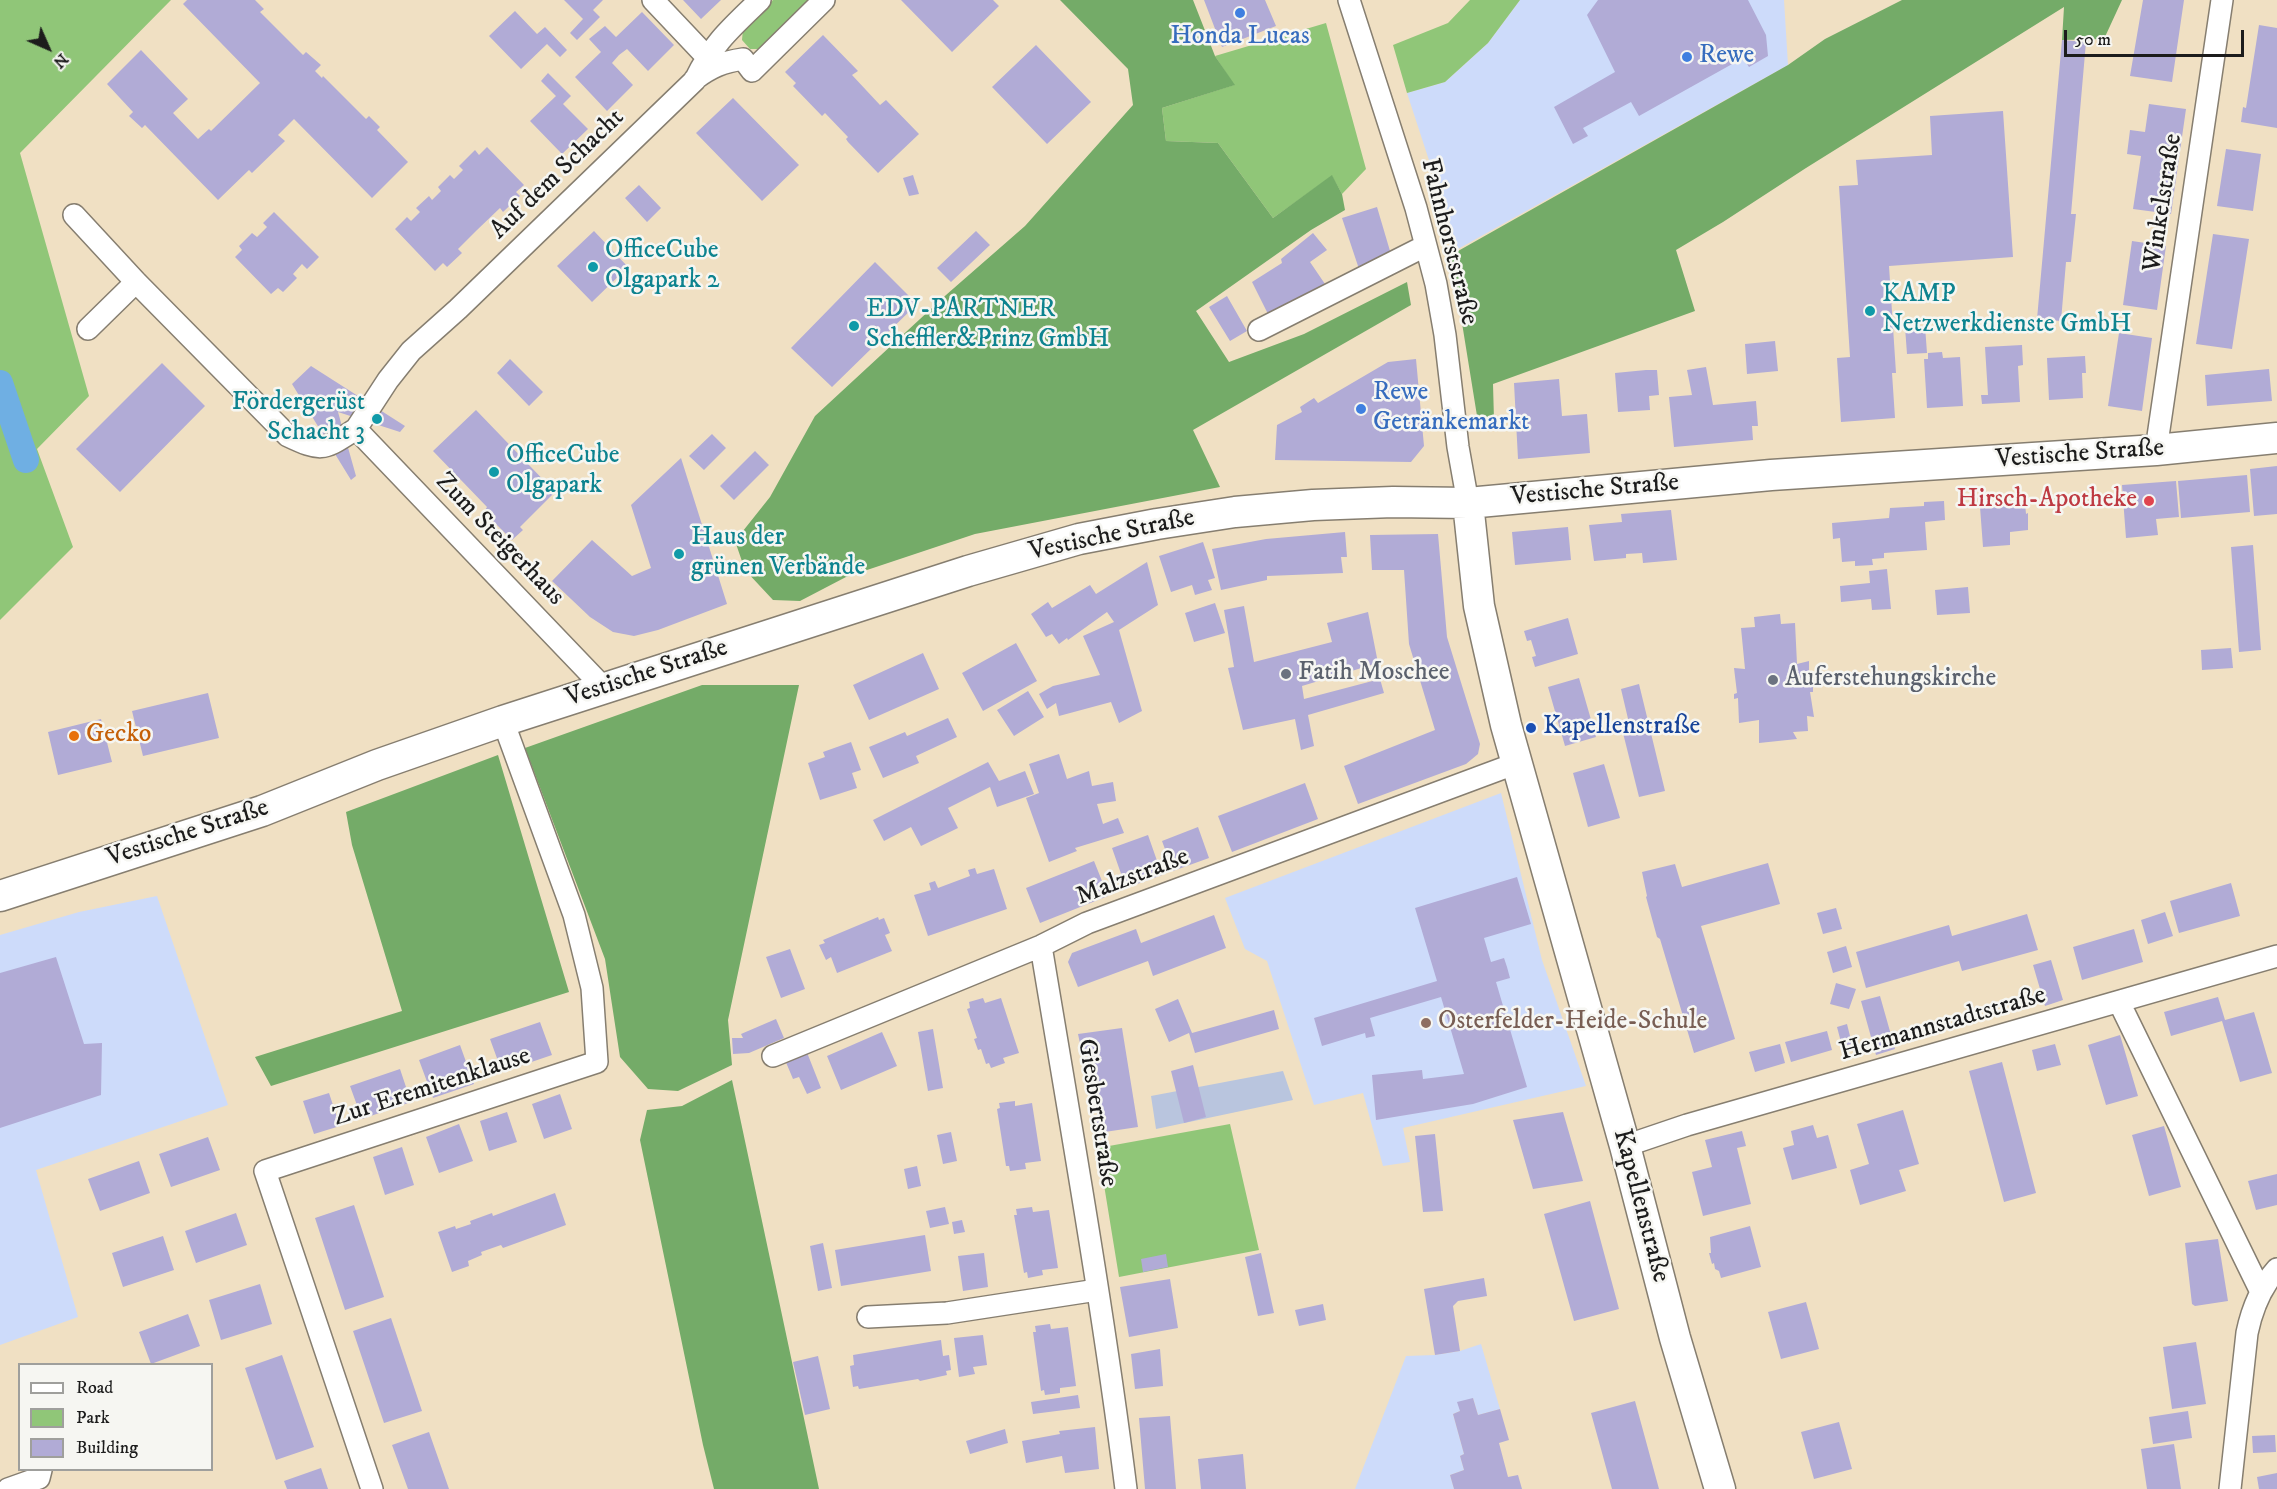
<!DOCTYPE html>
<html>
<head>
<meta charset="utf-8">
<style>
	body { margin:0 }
	#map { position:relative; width:2277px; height:1489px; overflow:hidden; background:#f0e0c3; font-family:"IM FELL DW Pica",serif }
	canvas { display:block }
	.legend { position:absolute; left:18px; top:1363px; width:195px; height:108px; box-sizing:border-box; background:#f6f6f2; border:2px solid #9f9f9c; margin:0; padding:8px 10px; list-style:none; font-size:18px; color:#1c1c1c }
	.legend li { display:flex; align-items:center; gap:12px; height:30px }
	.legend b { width:30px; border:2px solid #9f9f9c }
	.north { position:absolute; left:18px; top:18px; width:60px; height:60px; -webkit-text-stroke:4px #f6f6f2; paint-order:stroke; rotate:135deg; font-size:16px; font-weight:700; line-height:24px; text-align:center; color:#1c1c1c }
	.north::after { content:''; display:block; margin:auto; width:21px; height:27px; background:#1c1c1c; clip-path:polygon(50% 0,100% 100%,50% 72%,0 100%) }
	.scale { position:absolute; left:2064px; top:30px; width:180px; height:27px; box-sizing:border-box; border:3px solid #1c1c1c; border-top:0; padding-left:8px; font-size:18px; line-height:21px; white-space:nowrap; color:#1c1c1c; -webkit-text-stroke:4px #f6f6f2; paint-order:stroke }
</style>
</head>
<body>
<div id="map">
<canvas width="2277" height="1489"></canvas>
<ul class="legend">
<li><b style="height:8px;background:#fff"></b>Road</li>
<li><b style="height:16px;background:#90c678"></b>Park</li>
<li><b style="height:16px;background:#b1abd6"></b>Building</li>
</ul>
<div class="north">N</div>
<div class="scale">50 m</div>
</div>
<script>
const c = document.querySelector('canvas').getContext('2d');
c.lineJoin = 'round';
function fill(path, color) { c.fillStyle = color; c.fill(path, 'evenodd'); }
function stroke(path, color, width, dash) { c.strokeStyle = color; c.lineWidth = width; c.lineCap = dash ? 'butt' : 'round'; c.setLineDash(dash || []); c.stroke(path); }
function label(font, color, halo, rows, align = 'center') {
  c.font = font + ' "IM FELL DW Pica",serif'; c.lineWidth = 5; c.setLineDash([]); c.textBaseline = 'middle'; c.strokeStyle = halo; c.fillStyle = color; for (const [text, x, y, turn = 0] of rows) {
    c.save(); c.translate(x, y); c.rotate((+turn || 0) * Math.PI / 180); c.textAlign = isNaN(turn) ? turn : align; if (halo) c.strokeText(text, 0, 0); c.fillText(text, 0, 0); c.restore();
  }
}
fill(new Path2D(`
	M1520,0H1784L1788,65L1458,249L1407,93L1445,82L1488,43Z
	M1501,793L1542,960L1586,1086L1403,1128L1410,1162L1383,1166L1363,1093L1314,1105L1267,961L1245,949L1225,898Z
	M157,896L228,1105L36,1170L78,1317L0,1345V935L79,912Z
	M1481,1344L1500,1409L1478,1415L1473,1398L1460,1411L1453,1414L1464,1454L1460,1456L1464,1470L1450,1475L1454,1489H1355L1406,1356L1435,1355L1460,1351Z`), '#cddbfa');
fill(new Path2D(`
	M1283,1071L1293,1100L1156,1129L1151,1096Z`), '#b9c5de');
fill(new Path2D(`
	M0,0H171L20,153L89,396L37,449L73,547L0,620Z
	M773,0H811L761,49H750L742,40L743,29Z
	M1470,0H1520L1488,43L1445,82L1407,93L1393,45L1448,23Z
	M1326,23L1366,169L1342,194L1332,176L1273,218L1218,143L1166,141L1162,108L1234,85L1215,56Z
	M1230,1124L1259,1250L1119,1277L1098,1148Z`), '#90c678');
fill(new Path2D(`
	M1060,0H1193L1215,56L1235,85L1162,108L1166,141L1218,143L1273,218L1332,175L1342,194L1345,210L1311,230L1196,311L1229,362L1304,334L1407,282L1411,305L1193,430L1220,487L975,534L846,577L800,601L773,600L745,570L735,541L770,497L815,416L946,295L1025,226L1133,105L1128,69Z
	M1902,0H2122L2104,39L2062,40L2064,7L1806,168L1723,222L1676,250L1695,311L1493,384L1494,420L1478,422L1451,255L1788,65L1825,39Z
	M702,685H799L728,1020L732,1065L678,1091L648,1089L620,1057L605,959L525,748Z
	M498,755L569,992L271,1086L255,1057L402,1011L352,845L346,812Z
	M732,1080L819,1489H714L703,1445L640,1140L647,1110L682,1106Z`), '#74ab68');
stroke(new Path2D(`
	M0,383L26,460`), '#6fafe3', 26);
fill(new Path2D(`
	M187,0H255L264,9L260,12L303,55L306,52L321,65L315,71L322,78L323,76L366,119L369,116L380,127L377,130L408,162L372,198L294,119L278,135L285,141L252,173L249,170L218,200L145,125L142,128L129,116L133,112L107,84L141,50L188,99L173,113L198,139L209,129L211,131L260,83L183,4Z
	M564,0H603L593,10L600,17L577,40L570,33L583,19Z
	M683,0H721L701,19Z
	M901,0H993L999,6L952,52Z
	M1204,0H1265L1276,26L1222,47Z
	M1598,0H1748L1766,35L1768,56L1749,67L1743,58L1639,116L1631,102L1583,128L1588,136L1573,144L1554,107L1615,72L1587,15Z
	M2143,0H2184L2172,82L2130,76Z
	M515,11L537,34L545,27L567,50L560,57L547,44L521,69L489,36Z
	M642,12L674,45L648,71L627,49L619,55L612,63L633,85L607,111L575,77L601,52L589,39L605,26L616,37Z
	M2259,25L2277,28V128L2241,122L2243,107L2246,108Z
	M823,35L858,71L852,75L880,105L886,100L919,134L878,173L848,142L846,139L848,137L825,113L822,116L793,86L796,83L785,72Z
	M2062,40L2086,42L2071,214H2076L2071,262H2066L2061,321L2037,319Z
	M1036,45L1091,102L1047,144L992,87Z
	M548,73L571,96L563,104L588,129L562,154L530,121L556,96L541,81Z
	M733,98L799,165L762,201L696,133Z
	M2149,104L2186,109L2171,214L2133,209L2141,156L2127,154L2130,130L2145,132Z
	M2003,111L2013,257L1889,266L1896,373H1892L1895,418L1841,422L1837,358L1850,357L1839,186L1858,185L1856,160L1932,155L1930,116Z
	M487,147L524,185L516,192L520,196L503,212L500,208L477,230L458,249L462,253L447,267L443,263L435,271L395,229L407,217L411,221L420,212L416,208L429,196L432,200L441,191L438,187L450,175L454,179L463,170L459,166L475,150L479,155Z
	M2226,149L2261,154L2253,211L2217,206Z
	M913,175L919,194L909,196L903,178Z
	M639,185L661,208L647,222L625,198Z
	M1377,207L1390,251L1359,269L1342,218Z
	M274,212L319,257L307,269L302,264L293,274L297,278L283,292L278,288L271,294L235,257L242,250L239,246L252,233L257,237L267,227L263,223Z
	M594,231L628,267L592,302L557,266Z
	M976,231L990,245L951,282L937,268Z
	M1313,233L1327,250L1310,262L1325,284L1268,314L1252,282L1282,263L1281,259Z
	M2213,234L2249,239L2232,349L2196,344Z
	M2132,241L2166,246L2157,310L2123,305Z
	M875,262L917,304L832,387L791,348Z
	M1227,296L1247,331L1230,341L1209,307Z
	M1925,326L1927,353L1907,354L1905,327Z
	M2119,333L2152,338L2142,411L2108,406Z
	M1775,341L1778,371L1747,374L1745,344Z
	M2022,345L2023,365L2018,366L2020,402L1982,404L1981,395H1988L1985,347Z
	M1942,352L1943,358L1960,357L1963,406L1927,408L1924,359H1928V353Z
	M2085,356L2086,373H2082L2083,398L2049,400L2047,358Z
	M510,359L543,392L529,406L497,373Z
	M1416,359L1424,446L1411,462L1275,460L1277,425L1302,412L1300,407L1314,398L1318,403L1388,362Z
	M162,363L205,406L120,492L76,449Z
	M311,366L405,426L400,432L338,412L356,476L351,480L292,384Z
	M1706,367L1713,405L1756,401L1758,426H1752L1753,440L1674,447L1669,397L1692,395L1687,370Z
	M2269,369L2272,401L2207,406L2205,375Z
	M1646,370H1657L1659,395L1649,396L1650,410L1618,412L1615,373Z
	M1559,379L1562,416L1587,414L1590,453L1518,459L1514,383Z
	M476,410L555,492L520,527L523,530L512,540L484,512L487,507L433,451Z
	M712,434L726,448L704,470L689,456Z
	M755,451L769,465L734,500L720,486Z
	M681,458L727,604L658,630L634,636L613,632L590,617L552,581L592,540L632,576L651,568L631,505Z
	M2277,466V514L2254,516L2250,469Z
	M2247,475L2250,512L2181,518L2178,481Z
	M2176,481L2179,517L2156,519L2158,535L2126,538L2122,485Z
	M2009,500L2010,505L2025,503L2026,514L2028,513V530L2010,532V545L1983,547L1980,507L1995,506V501Z
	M1944,501L1945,520L1925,522L1927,550L1884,553V558L1872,559L1873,565L1855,566V561L1842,562L1840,538L1833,539L1832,523L1889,518L1890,508L1924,506V502Z
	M1671,510L1677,560L1643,563L1642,553L1626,554V558L1594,561L1589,525L1622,522L1621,514Z
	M1568,527L1571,560L1515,565L1512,532Z
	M1345,532L1347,557H1341L1343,573L1267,576V580L1221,590L1212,549L1266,539Z
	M1438,534L1447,637L1480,744L1478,754L1466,764L1358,804L1344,766L1435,730L1409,644L1404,570H1372L1370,535Z
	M1203,542L1215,578L1208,580L1212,590L1195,595L1192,585L1171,592L1159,556Z
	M2253,545L2261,650L2239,652L2231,547Z
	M1147,562L1158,605L1119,630L1142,711L1119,723L1111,702L1059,716L1056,703L1047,709L1039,694L1053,686L1100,675L1083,636L1114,622L1107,612L1068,640L1067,638L1059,644L1052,634L1046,637L1031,614L1048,602L1052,608L1090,585L1096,594Z
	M1887,569L1891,609L1872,610L1871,599L1841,602L1840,586L1870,583L1869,571Z
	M1968,587L1970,613L1937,615L1935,590Z
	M1215,603L1225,633L1194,642L1185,613Z
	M1244,606L1254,662L1332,642L1327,623L1368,612L1378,663L1302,686L1304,699L1380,679L1384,693L1308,715L1314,746L1301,750L1295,719L1243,730L1228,668L1234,667L1224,610Z
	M1780,614L1781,624L1795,623L1797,664L1809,661V687H1813V692H1810L1814,717L1807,716L1808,731L1793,732L1797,739L1759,743V720L1739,723L1738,698L1734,699V694L1737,693L1734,668L1745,669L1741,628L1755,627L1754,617Z
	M1568,618L1578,654L1535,667L1532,657L1536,656L1531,640L1527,641L1524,631Z
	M1016,643L1037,681L983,711L962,673Z
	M2231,648L2233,668L2202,670L2201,650Z
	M923,653L939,689L869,720L853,685Z
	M1579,678L1596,737L1565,746L1548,687Z
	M1639,684L1665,791L1639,797L1621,725L1629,723L1621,689Z
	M1028,691L1044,717L1014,736L997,710Z
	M208,693L219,738L143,756L132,711Z
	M948,718L957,737L916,756L919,763L883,778L869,747L905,732L907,736Z
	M101,719L112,762L58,775L48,732Z
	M851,742L861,770L852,773L857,788L820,800L808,763L825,757L823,752Z
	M1059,754L1067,779L1089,771L1092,786L1113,782L1116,801L1097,804L1103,824L1118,818L1124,833L1075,848L1077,851L1049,862L1026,798L1039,793L1029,764Z
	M988,762L999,781L1025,771L1034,794L997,807L990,787L948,808L958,828L921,846L911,827L884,841L873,820Z
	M1604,764L1620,818L1588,827L1573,773Z
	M1305,783L1318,819L1232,852L1218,816Z
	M1198,827L1209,858L1173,871L1162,841Z
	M1148,835L1162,875L1126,888L1112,848Z
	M1094,861L1108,896L1040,923L1026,888Z
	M1768,863L1780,904L1701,926L1735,1039L1694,1053L1660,939L1657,937L1646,897L1647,896L1642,872L1675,864L1682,887Z
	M975,868L977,874L994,869L1007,909L928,936L914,895L931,890L929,883L935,881L938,888L970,876L968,870Z
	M1517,877L1531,924L1484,938L1491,962L1504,958L1507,967L1510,978L1496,982L1527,1087L1473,1104L1376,1120L1372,1075L1422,1070L1423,1079L1464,1074L1441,997L1370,1018L1375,1036L1366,1038L1365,1033L1322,1046L1314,1018L1437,981L1415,908Z
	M2231,883L2240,916L2179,933L2170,901Z
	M1836,908L1842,929L1823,934L1817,913Z
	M2165,912L2173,936L2148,944L2141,920Z
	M2027,914L2038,950L1962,971L1959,961L1866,988L1856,952L1949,925L1952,936Z
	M1214,915L1226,948L1153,976L1148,961L1078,987L1068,962L1072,953L1136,929L1141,943Z
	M878,917L879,920L884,918L890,933L885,935L892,951L837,973L831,957L826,960L819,945L825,943L823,940Z
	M2134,929L2143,962L2082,980L2073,947Z
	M1846,946L1852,967L1833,973L1827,952Z
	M790,949L805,989L781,998L766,957Z
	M56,957L84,1044L102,1043L101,1095L0,1128V973Z
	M2051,960L2063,1000L2045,1006L2033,965Z
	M1836,983L1856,989L1849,1009L1830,1004Z
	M1880,996L1895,1049L1876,1055L1861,1001Z
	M2218,997L2225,1020L2254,1012L2272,1073L2240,1082L2222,1021L2171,1036L2164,1012Z
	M983,998L985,1003L1001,998L1019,1053L1003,1058L1005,1063L991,1068L989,1063L986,1064L981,1049L978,1050L974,1039L977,1038L967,1009L970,1008L969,1002Z
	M1178,999L1192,1033L1274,1010L1279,1029L1195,1053L1189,1033L1169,1042L1155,1009Z
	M776,1019L784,1038L749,1053L733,1054L732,1038H743L741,1034Z
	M540,1022L552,1055L502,1072L490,1039Z
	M1847,1024L1852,1044L1842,1046L1837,1027Z
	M1122,1028L1138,1127L1098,1133L1096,1119H1098L1087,1052L1082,1053L1078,1034Z
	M933,1029L943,1088L928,1091L918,1032Z
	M1827,1031L1832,1050L1791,1062L1785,1042Z
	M882,1032L897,1066L841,1090L827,1056Z
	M2120,1035L2138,1096L2106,1105L2088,1045Z
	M1780,1044L1785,1063L1755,1072L1749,1052Z
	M2055,1044L2061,1065L2037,1071L2032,1050Z
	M460,1045L474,1084L433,1098L419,1060Z
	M806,1050L821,1088L807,1094L799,1077L793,1079L785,1060Z
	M2002,1062L2036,1193L2004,1202L1969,1071Z
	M1193,1065L1206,1117L1184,1123L1171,1071Z
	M400,1069L411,1102L362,1119L350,1086Z
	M329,1093L340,1126L314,1134L303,1101Z
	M560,1094L572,1129L544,1139L532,1104Z
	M1015,1101V1106L1032,1103L1041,1161L1025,1163L1026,1169L1010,1171L1009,1166H1006L997,1109L1000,1108L999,1103Z
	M1903,1110L1919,1164L1899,1170L1906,1191L1860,1205L1850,1170L1869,1164L1857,1124Z
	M507,1112L517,1142L489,1151L480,1121Z
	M1563,1112L1583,1181L1533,1189L1513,1120Z
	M459,1124L473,1161L439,1173L426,1137Z
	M1813,1125L1817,1138L1828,1135L1837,1168L1792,1180L1783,1148L1794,1145L1791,1131Z
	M2164,1126L2181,1187L2149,1196L2132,1135Z
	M1742,1131L1746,1146L1737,1148L1751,1204L1703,1216L1692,1172L1712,1167L1705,1140Z
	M951,1132L957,1161L943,1164L937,1135Z
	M1435,1134L1443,1211L1423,1212L1415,1136Z
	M208,1137L220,1170L171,1187L159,1154Z
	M402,1147L414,1185L385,1195L373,1157Z
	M139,1161L150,1193L100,1211L88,1179Z
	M917,1166L921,1186L908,1189L904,1169Z
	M2277,1174V1205L2256,1210L2248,1181Z
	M555,1193L566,1225L503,1248L501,1245L481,1252L482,1255L468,1261L469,1266L452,1272L438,1232L455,1226L456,1229L471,1224L470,1221L492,1213L493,1216Z
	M1590,1201L1619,1309L1574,1321L1544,1214Z
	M354,1205L384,1297L345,1310L315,1218Z
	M945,1207L949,1224L930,1228L926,1211Z
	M1032,1207L1033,1212L1049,1210L1058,1268L1042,1270L1043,1275L1028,1278L1027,1272L1024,1273L1014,1215H1017L1016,1209Z
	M236,1213L247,1245L196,1263L185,1231Z
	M962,1220L965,1232L954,1234L952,1222Z
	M1750,1226L1761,1267L1721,1278L1719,1271L1715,1269L1714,1263L1712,1264L1709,1253H1711L1710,1237Z
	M925,1235L931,1271L841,1286L835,1250Z
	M163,1236L174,1270L123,1287L112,1253Z
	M2218,1239L2228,1301L2195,1306L2192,1304L2185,1243Z
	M823,1243L832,1288L818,1291L810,1246Z
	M984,1253L988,1287L963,1291L958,1256Z
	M1261,1253L1274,1313L1258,1316L1245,1257Z
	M1166,1254L1168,1267L1143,1272L1141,1259Z
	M1484,1278L1487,1296L1458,1301L1453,1306L1460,1351L1435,1355L1424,1289Z
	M1170,1279L1178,1328L1129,1337L1120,1287Z
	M260,1284L272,1324L221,1340L209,1300Z
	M1806,1302L1819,1349L1781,1359L1768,1312Z
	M1323,1304L1326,1320L1299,1326L1295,1310Z
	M188,1314L200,1346L151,1364L139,1332Z
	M391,1318L422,1411L384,1423L353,1331Z
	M1050,1324L1051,1329L1068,1327L1076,1386L1060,1388V1393L1045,1395L1044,1390L1041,1391L1033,1332H1036L1035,1326Z
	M983,1335L987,1365L973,1367L975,1374L959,1377L954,1338Z
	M941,1340L943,1356L949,1355L951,1370L946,1371L947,1375L920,1381L918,1379L859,1389L858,1386L853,1387L850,1366L854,1365L853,1355Z
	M2196,1342L2206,1404L2172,1409L2163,1347Z
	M1160,1349L1163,1386L1135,1389L1131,1354Z
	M282,1355L314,1447L276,1460L245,1368Z
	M818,1356L830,1409L805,1415L793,1362Z
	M1078,1395L1080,1408L1033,1414L1031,1402Z
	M1473,1398L1478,1415L1500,1409L1509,1440L1499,1443L1508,1477L1518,1475L1522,1489H1454L1450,1475L1464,1470L1460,1456L1464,1454L1453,1414L1460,1411L1457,1402Z
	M1635,1401L1659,1489H1612L1591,1413Z
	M2188,1411L2192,1438L2153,1444L2149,1417Z
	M1170,1416L1176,1489H1145L1139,1418Z
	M1839,1422L1852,1469L1814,1479L1801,1432Z
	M1095,1427L1099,1469L1065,1473L1062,1456L1026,1463L1022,1441L1060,1434L1059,1431Z
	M1005,1429L1008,1443L970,1454L966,1441Z
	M429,1432L449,1489H408L392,1445Z
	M2275,1435L2276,1452L2253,1453L2252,1436Z
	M2174,1444L2181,1489H2147L2141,1449Z
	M1243,1454L1246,1489H1201L1198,1459Z
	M321,1468L328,1489H287L284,1481Z
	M2277,1473V1489H2259L2257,1477Z`), '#b1abd6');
const street = new Path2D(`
	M653,0L706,56
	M1349,0L1416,208L1436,284L1445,335L1458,447L1468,503
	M695,79C711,67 723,62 743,59L752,71L824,0
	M74,215L136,282L288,436C324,453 324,449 356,429
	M88,329L136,282
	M1259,330L1425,246
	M2156,450L2222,0
	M604,688L356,429L388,380L411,351L458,309L695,80C712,44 732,27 760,0
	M1041,946C1071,1127 1103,1307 1126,1489
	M2119,1002L2261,1292
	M773,1056L1041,946L1087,923L1517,763
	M1625,1146L1687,1125L2277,956
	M868,1317L947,1313L1097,1290
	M8,1489L39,1478L41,1470
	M372,1489L265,1171L597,1062L592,988L574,915L503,721
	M2230,1489L2247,1333C2252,1309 2261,1287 2277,1269`);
const secondary = new Path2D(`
	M1468,503L1479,606L1506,725L1625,1146L1675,1338L1720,1489
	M0,896L262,811L377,765L503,721L968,571L1079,539L1157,524L1235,512L1313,505L1393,502L1468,503L1771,475L2156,450L2277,438`);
stroke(street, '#867e70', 24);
stroke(secondary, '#867e70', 33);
stroke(street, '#fff', 21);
stroke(secondary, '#fff', 30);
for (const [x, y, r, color] of [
	[1240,13,6,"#3f7fe0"],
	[1687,57,6,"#3f7fe0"],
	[593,267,6,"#0f9aa8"],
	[1870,311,6,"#0f9aa8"],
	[854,326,6,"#0f9aa8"],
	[1361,409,6,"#3f7fe0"],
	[377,419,6,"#0f9aa8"],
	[494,472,6,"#0f9aa8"],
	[2149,501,6,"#e0444e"],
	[679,554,6,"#0f9aa8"],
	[1286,674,6,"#6b7280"],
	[1773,680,6,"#6b7280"],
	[1531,728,6,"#1a4fb4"],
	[74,736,6,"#e8710a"],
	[1426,1023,6,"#8d6e63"]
]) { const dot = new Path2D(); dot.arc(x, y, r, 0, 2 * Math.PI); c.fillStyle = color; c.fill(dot); stroke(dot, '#f6f6f2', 2); }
label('26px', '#366cbe', '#f6f6f2', [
	["Honda Lucas",1240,38,"center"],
	["Rewe",1699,57],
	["Rewe",1373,394],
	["Getränkemarkt",1373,424]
], 'left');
label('26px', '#1c1c1c', '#f6f6f2', [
	["Auf dem Schacht",558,175,-44],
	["Winkelstraße",2164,203,-81],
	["Fahnhorststraße",1448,242,76],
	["Vestische Straße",2080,455,-4],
	["Vestische Straße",1595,491,-5],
	["Vestische Straße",1112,536,-12],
	["Zum Steigerhaus",499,540,46],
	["Vestische Straße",647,674,-18],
	["Vestische Straße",188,834,-18],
	["Malzstraße",1133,878,-21],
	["Hermannstadtstraße",1943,1025,-16],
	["Zur Eremitenklause",432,1088,-18],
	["Giesbertstraße",1096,1113,81],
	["Kapellenstraße",1640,1206,75]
]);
label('26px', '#0d838f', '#f6f6f2', [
	["OfficeCube",605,252],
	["Olgapark 2",605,282],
	["KAMP",1882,296],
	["Netzwerkdienste GmbH",1882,326],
	["EDV-PARTNER",866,311],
	["Scheffler&Prinz GmbH",866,341],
	["Fördergerüst",365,404,"right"],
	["Schacht 3",365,434,"right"],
	["OfficeCube",506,457],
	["Olgapark",506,487],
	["Haus der",691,539],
	["grünen Verbände",691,569]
], 'left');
label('26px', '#be3a42', '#f6f6f2', [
	["Hirsch-Apotheke",2137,501]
], 'right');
label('26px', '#5b616d', '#f6f6f2', [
	["Fatih Moschee",1298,674],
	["Auferstehungskirche",1785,680]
], 'left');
label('26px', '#164399', '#f6f6f2', [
	["Kapellenstraße",1543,728]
], 'left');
label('26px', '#c56008', '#f6f6f2', [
	["Gecko",86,736]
], 'left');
label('26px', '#785e54', '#f6f6f2', [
	["Osterfelder-Heide-Schule",1438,1023]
], 'left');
</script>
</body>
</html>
